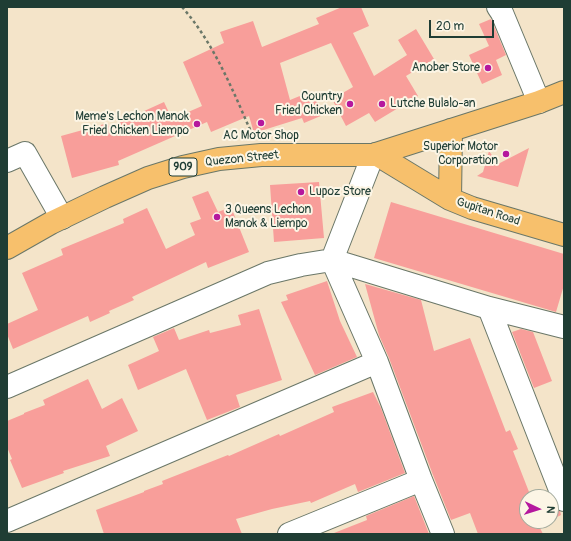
<!DOCTYPE html>
<html>
<head>
<meta charset="utf-8">
<style>
	body { margin:0 }
	#map { position:relative; width:571px; height:541px; overflow:hidden; background:#f4e4c9; font-family:Pangolin,sans-serif }
	canvas { display:block }
	.frame { position:absolute; inset:0; border:8px solid #1f3d34; pointer-events:none }
	.north { position:absolute; left:519px; top:489px; width:40px; height:40px; box-sizing:border-box; background:#fcf5e5; border:1px solid #a4ab9e; border-radius:50%; rotate:94deg; font-size:11px; font-weight:700; line-height:16px; text-align:center; color:#1f3d34 }
	.north::after { content:''; display:block; margin:auto; width:14px; height:18px; background:#b5179e; clip-path:polygon(50% 0,100% 100%,50% 72%,0 100%) }
	.scale { position:absolute; left:429px; top:20px; width:65px; height:18px; box-sizing:border-box; border:2px solid #1f3d34; border-top:0; padding-left:5px; font-size:12px; line-height:14px; white-space:nowrap; color:#1f3d34; -webkit-text-stroke:3px #fcf5e5; paint-order:stroke }
</style>
</head>
<body>
<div id="map">
<canvas width="571" height="541"></canvas>
<div class="frame"></div>
<div class="north">N</div>
<div class="scale">20 m</div>
</div>
<script>
const c = document.querySelector('canvas').getContext('2d');
c.lineJoin = 'round';
function fill(path, color) { c.fillStyle = color; c.fill(path, 'evenodd'); }
function stroke(path, color, width, dash) { c.strokeStyle = color; c.lineWidth = width; c.lineCap = dash ? 'butt' : 'round'; c.setLineDash(dash || []); c.stroke(path); }
function label(font, color, halo, rows, align = 'center') {
  c.font = font + ' Pangolin,sans-serif'; c.lineWidth = 4; c.setLineDash([]); c.textBaseline = 'middle'; c.strokeStyle = halo; c.fillStyle = color; for (const [text, x, y, turn = 0] of rows) {
    c.save(); c.translate(x, y); c.rotate((+turn || 0) * Math.PI / 180); c.textAlign = isNaN(turn) ? turn : align; if (halo) c.strokeText(text, 0, 0); c.fillText(text, 0, 0); c.restore();
  }
}
fill(new Path2D(`
	M342,7H361L369,26L353,33L374,76L407,55L398,40L416,29L434,59L406,76L418,96L375,122L369,113L346,126L332,99L353,87L331,43L280,63L290,100L312,91L323,115L304,123L302,118L254,133L249,116L211,132L207,122L118,161L119,165L72,178L61,136L108,123L109,127L164,102L172,119L202,106L183,62L224,43L220,32L253,21L262,47L319,24L316,18Z
	M491,19L506,55L496,60L502,75L482,84L469,55L489,46L479,24Z
	M529,148L518,187L477,176L483,172L489,151L498,164Z
	M319,182L324,238L274,242L270,185Z
	M208,191L218,212L231,207L249,252L208,268L206,262L132,297L134,300L109,311L110,313L90,322L88,316L13,349L7,334V324L38,310L22,273L63,255L61,249L124,223L123,219L147,208L166,249L195,235L190,223L201,219L192,197Z
	M391,202L564,254V285L556,312L374,258Z
	M327,281L340,321L357,357L315,375L281,302L288,300L286,295Z
	M365,284L421,300L434,351L470,338L506,432L510,430L518,449L513,451L531,497H527V521H549L539,526L543,534H478L470,513L451,520L433,475L389,358L379,335Z
	M259,309L282,380L236,395L240,407L207,420L186,369L138,390L128,365L159,351L153,337L174,328L179,340L209,330L210,333L241,325L238,315Z
	M521,329L533,332L552,381L534,388L512,332Z
	M88,379L102,409L122,398L138,431L106,446L110,456L63,471L64,473L22,488L10,460L12,459L7,447V421L24,414V413L45,405L43,400Z
	M373,392L381,408L405,473L358,492L355,484L311,503L310,501L272,509L236,519L242,534H104L96,510L144,492V491L163,484L162,481L228,455L229,456L279,434L280,436L334,412L332,407Z
	M414,496L429,534H334V533L367,520L366,516Z
	M551,501L556,509L560,511L561,515L551,520Z`), '#f89e9a');
const minor = new Path2D(`
	M498,7L502,13L539,102
	M373,155L332,260L377,362L421,480L443,534
	M7,161L25,153L62,218
	M489,308L564,500
	M7,387L268,273L301,265L332,260L489,308L564,327
	M7,521L377,362
	M289,534L421,480`);
const major = new Path2D(`
	M376,154L450,199L472,208L564,235
	M450,199L451,130`);
const highway = new Path2D(`
	M7,248L51,223L105,197L148,178L183,167L219,159L261,155H373L539,102L564,92`);
stroke(minor, '#6a7768', 24);
stroke(major, '#6a7768', 24);
stroke(highway, '#6a7768', 24);
stroke(new Path2D(`
	M182,7C214,43 233,91 252,134`), '#6a7768', 2.5, [3, 3]);
stroke(minor, '#fff', 22);
stroke(major, '#f7c06c', 22);
stroke(highway, '#f7c06c', 22);
for (const [x, y, r, color] of [
	[488,68,4,"#b5179e"],
	[350,104,4,"#b5179e"],
	[382,104,4,"#b5179e"],
	[261,123,4,"#b5179e"],
	[197,124,4,"#b5179e"],
	[506,154,4,"#b5179e"],
	[301,192,4,"#b5179e"],
	[217,217,4,"#b5179e"]
]) { const dot = new Path2D(); dot.arc(x, y, r, 0, 2 * Math.PI); c.fillStyle = color; c.fill(dot); stroke(dot, '#fcf5e5', 1.5); }
for (const [x, y, w] of [
	[183,167,28]
]) { const box = new Path2D(); box.roundRect(x - w / 2, y - 9, w, 18, 3); c.fillStyle = '#fcf5e5'; c.fill(box); stroke(box, '#1f3d34', 1); }
label('bold 11px', '#1f3d34', null, [
	["909",183,167]
]);
label('12px', '#1f3d34', '#fcf5e5', [
	["Anober Store",480,68],
	["Country",342,97],
	["Fried Chicken",342,111],
	["Lutche Bulalo-an",390,104,"left"],
	["Meme's Lechon Manok",189,117],
	["Fried Chicken Liempo",189,131],
	["AC Motor Shop",261,136,"center"],
	["Superior Motor",498,147],
	["Corporation",498,161],
	["Lupoz Store",309,192,"left"],
	["3 Queens Lechon",225,210,"left"],
	["Manok & Liempo",225,224,"left"]
], 'right');
label('12px', '#1f3d34', '#fcf5e5', [
	["Quezon Street",242,159,-6],
	["Gupitan Road",488,212,18]
]);
</script>
</body>
</html>
